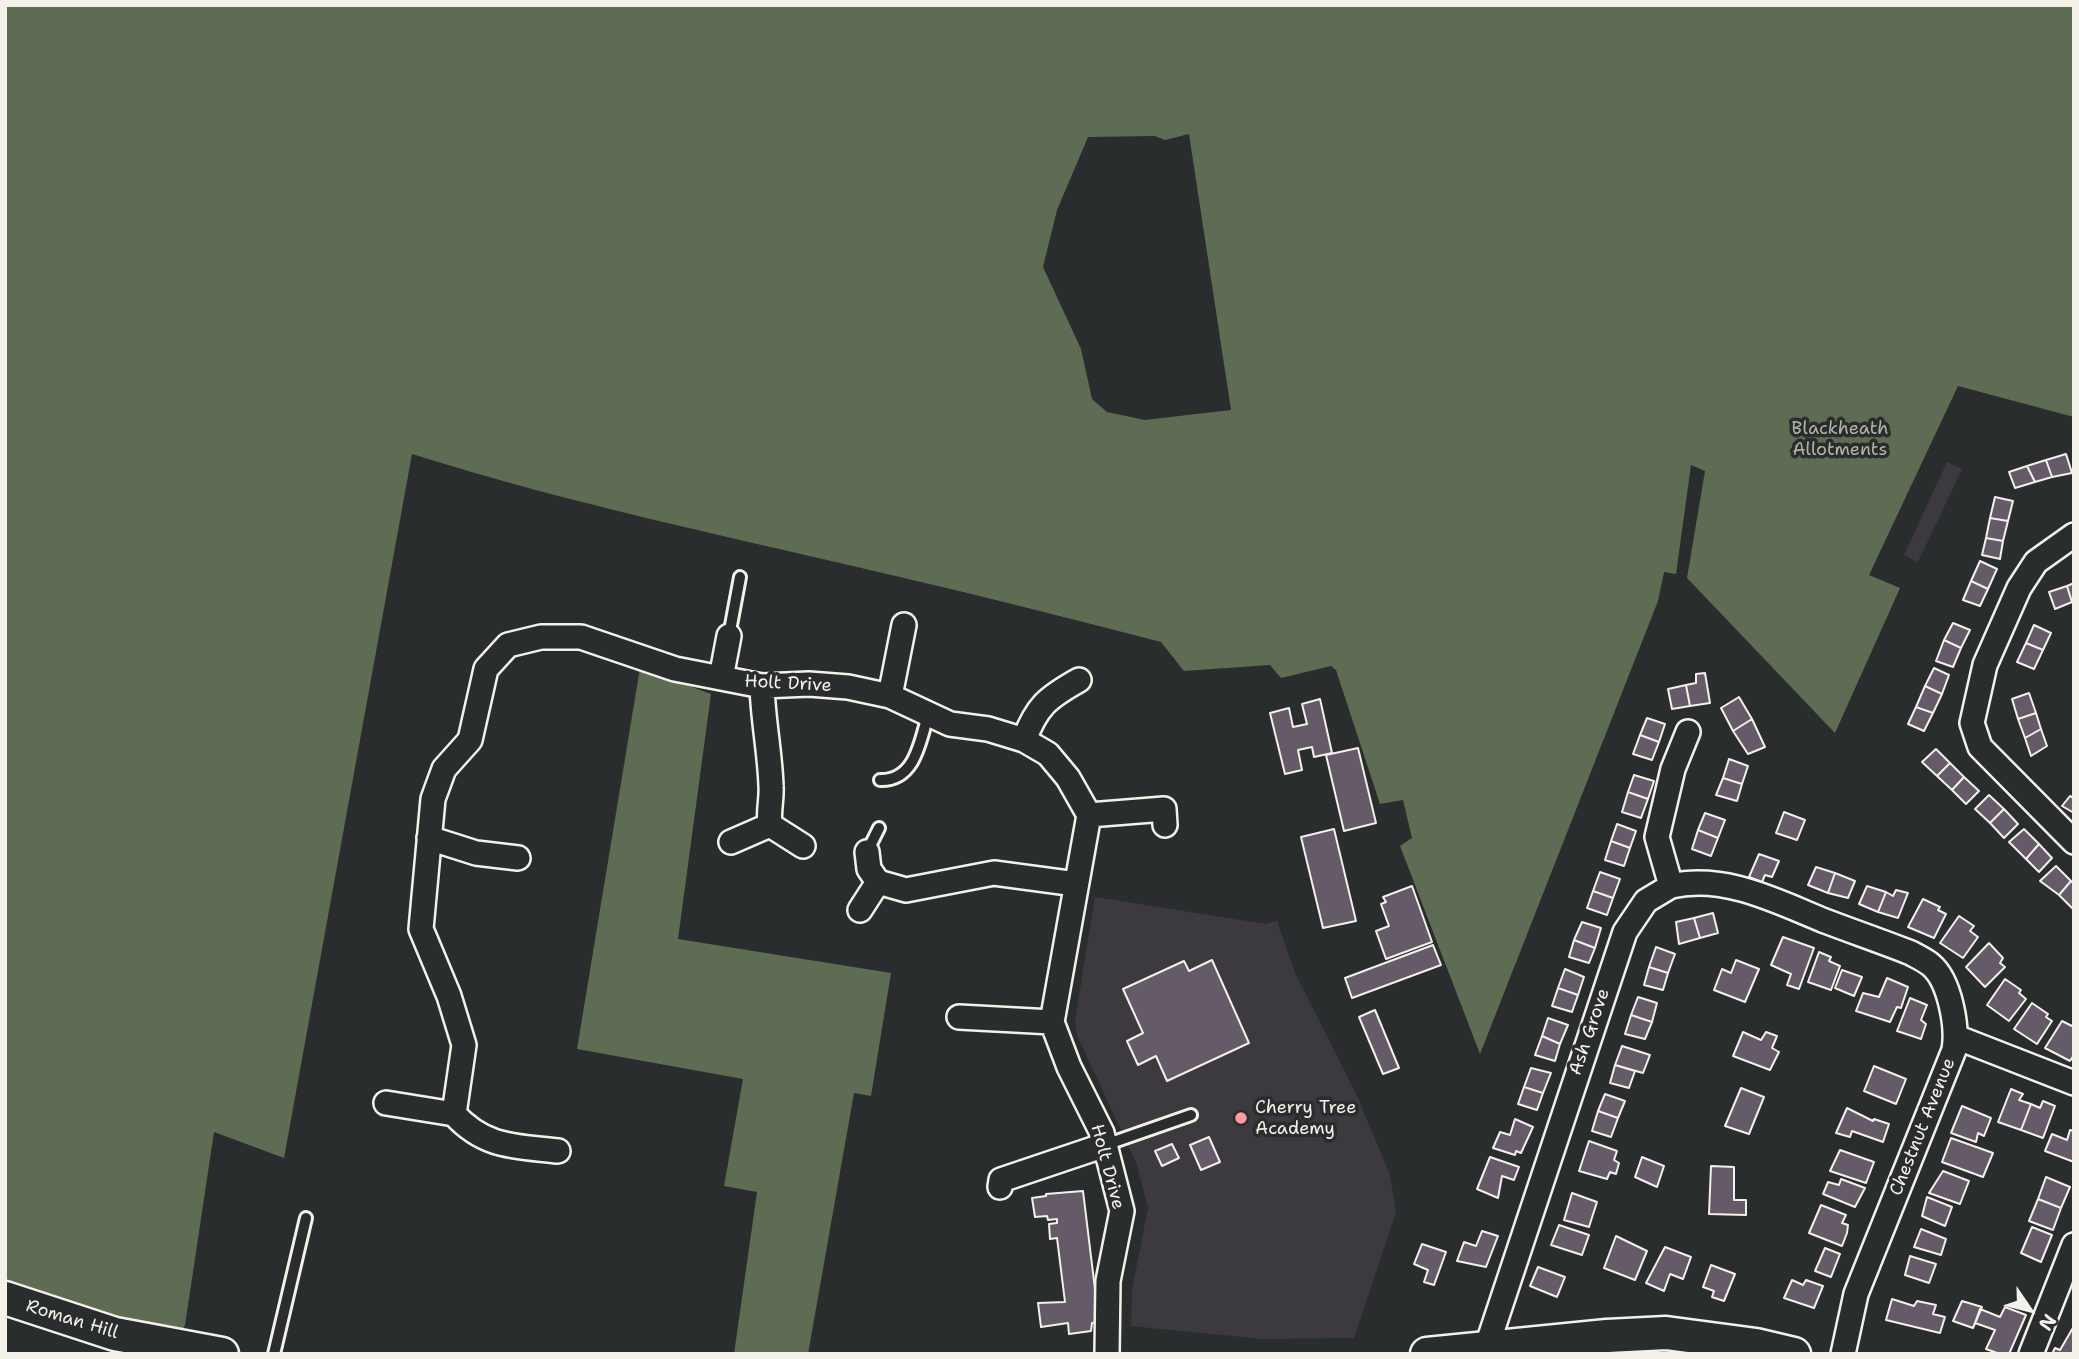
<!DOCTYPE html>
<html>
<head>
<meta charset="utf-8">
<style>
	body { margin:0 }
	#map { position:relative; width:2079px; height:1359px; overflow:hidden; background:#2a2d2e; font-family:"Shantell Sans",sans-serif }
	canvas { display:block }
	.frame { position:absolute; inset:0; border:7px solid #f4f1e8; pointer-events:none }
	.north { position:absolute; left:1995px; top:1275px; width:70px; height:70px; -webkit-text-stroke:5px #2a2d2e; paint-order:stroke; rotate:125deg; font-size:19px; font-weight:700; line-height:28px; text-align:center; color:#f4f1e8 }
	.north::after { content:''; display:block; margin:auto; width:24px; height:32px; background:#f4f1e8; clip-path:polygon(50% 0,100% 100%,50% 72%,0 100%) }
</style>
</head>
<body>
<div id="map">
<canvas width="2079" height="1359"></canvas>
<div class="frame"></div>
<div class="north">N</div>
</div>
<script>
const c = document.querySelector('canvas').getContext('2d');
c.lineJoin = 'round';
function fill(path, color) { c.fillStyle = color; c.fill(path, 'evenodd'); }
function stroke(path, color, width, dash) { c.strokeStyle = color; c.lineWidth = width; c.lineCap = dash ? 'butt' : 'round'; c.setLineDash(dash || []); c.stroke(path); }
function label(font, color, halo, rows, align = 'center') {
  c.font = font + ' "Shantell Sans",sans-serif'; c.lineWidth = 7; c.setLineDash([]); c.textBaseline = 'middle'; c.strokeStyle = halo; c.fillStyle = color; for (const [text, x, y, turn = 0] of rows) {
    c.save(); c.translate(x, y); c.rotate((+turn || 0) * Math.PI / 180); c.textAlign = isNaN(turn) ? turn : align; if (halo) c.strokeText(text, 0, 0); c.fillText(text, 0, 0); c.restore();
  }
}
fill(new Path2D(`
	M1947,462L1962,469L1918,562L1904,555Z
	M1095,897L1266,924L1277,921L1295,973L1357,1096L1390,1175L1396,1212L1354,1338L1262,1339L1131,1326L1132,1290L1148,1208L1137,1165L1077,1035L1075,1021Z`), '#3c3a3f');
fill(new Path2D(`
	M5,5H2074V417L1958,386L1869,575L1900,588L1835,733L1687,578L1705,471L1691,465L1676,574L1664,572L1658,601L1480,1054L1400,846L1412,838L1403,800L1380,804L1336,670L1331,666L1281,678L1270,665L1184,671L1161,642C1076,620 990,598 904,578C740,539 573,505 412,454L284,1158L214,1132L185,1325L171,1354L5,1311ZM1189,134L1231,410L1145,420L1107,412L1092,399L1081,349L1043,267L1057,210L1088,137L1155,136L1165,140Z
	M640,668L711,694L678,939L891,973L871,1096L854,1093L808,1354H734L757,1192L724,1186L743,1079L577,1049Z`), '#5f6c54');
const building = new Path2D(`
	M2066,454L2072,473L2052,477L2046,460Z
	M2046,460L2052,477L2035,482L2027,466Z
	M2027,466L2035,482L2015,488L2009,472Z
	M1995,497L2013,501L2008,521L1990,518Z
	M1990,518L2008,521L2003,541L1986,538Z
	M1986,538L2003,541L2000,559L1982,555Z
	M1980,561L1997,569L1988,589L1971,581Z
	M1971,581L1988,589L1980,606L1963,600Z
	M2074,583V602H2072L2067,586Z
	M2067,586L2072,602L2055,609L2049,592Z
	M1953,623L1970,630L1961,648L1944,640Z
	M2034,625L2051,633L2043,650L2026,643Z
	M1944,640L1961,648L1953,667L1936,661Z
	M2026,643L2043,650L2034,669L2017,662Z
	M1934,668L1949,675L1942,694L1925,686Z
	M1705,673L1710,703L1690,706L1686,685L1696,683V674Z
	M1686,685L1690,706L1672,709L1668,689Z
	M1925,686L1942,694L1933,713L1916,707Z
	M2029,693L2036,713L2018,719L2012,699Z
	M1739,697L1752,719L1733,731L1721,708Z
	M1320,699L1332,753L1314,757L1312,747L1298,750L1302,770L1285,774L1270,713L1289,708L1293,727L1307,724L1302,704Z
	M1916,707L1933,713L1924,731L1908,724Z
	M2036,713L2041,729L2025,738L2018,719Z
	M1647,718L1665,724L1659,742L1640,735Z
	M1752,719L1765,747L1748,754L1733,731Z
	M2041,729L2047,746L2031,756L2025,738Z
	M1640,735L1659,742L1652,760L1633,754Z
	M1358,748L1376,823L1344,831L1326,755Z
	M1936,749L1950,763L1937,776L1922,762Z
	M1729,759L1748,766L1742,784L1723,778Z
	M1950,763L1964,777L1952,790L1937,776Z
	M1634,775L1654,781L1648,799L1628,792Z
	M1964,777L1979,791L1966,804L1952,790Z
	M1723,778L1742,784L1737,801L1716,795Z
	M1628,792L1648,799L1641,818L1622,812Z
	M1989,795L2004,809L1990,823L1975,809Z
	M2070,796L2074,798V813L2062,806Z
	M2004,809L2018,824L2004,838L1990,823Z
	M1784,812L1805,820L1797,840L1776,833Z
	M1705,813L1725,820L1718,838L1698,830Z
	M1617,824L1636,831L1630,848L1611,841Z
	M1334,829L1356,921L1323,928L1301,837Z
	M2024,829L2039,844L2026,859L2009,842Z
	M1698,830L1718,838L1711,856L1692,849Z
	M1611,841L1630,848L1624,866L1605,860Z
	M2039,844L2052,858L2039,872L2026,859Z
	M1759,854L1779,861L1772,877L1765,875L1762,882L1749,877Z
	M2056,866L2071,881L2059,895L2040,881Z
	M1816,867L1835,873L1828,893L1808,885Z
	M1600,872L1620,879L1613,898L1593,891Z
	M1835,873L1855,881L1848,898L1828,893Z
	M2071,881L2074,884V910L2059,895Z
	M1412,886L1432,942L1386,959L1376,931L1389,926L1381,904L1386,902L1383,897Z
	M1867,886L1886,892L1878,912L1859,904Z
	M1896,890L1908,893L1898,918L1878,912L1886,892L1893,896Z
	M1593,891L1613,898L1607,915L1587,908Z
	M1923,899L1940,907L1938,910L1946,914L1934,938L1908,927Z
	M1713,913L1718,933L1700,938L1694,918Z
	M1959,916L1974,926L1970,931L1978,937L1963,958L1940,943Z
	M1694,918L1700,938L1679,944L1676,922Z
	M1582,922L1601,928L1595,948L1574,940Z
	M1783,937L1814,948L1799,989L1787,985L1791,974L1771,965Z
	M1574,940L1595,948L1589,963L1569,957Z
	M1989,943L2003,958L2000,963L2005,967L1985,987L1966,967Z
	M1433,945L1441,965L1352,998L1345,978Z
	M1656,947L1675,954L1668,973L1649,967Z
	M1819,952L1831,957L1829,961L1840,966L1831,990L1808,982Z
	M1212,960L1249,1043L1167,1081L1156,1056L1138,1065L1127,1041L1143,1033L1123,989L1184,961L1189,971Z
	M1736,960L1759,969L1745,1002L1714,990L1722,969L1731,973Z
	M1649,967L1668,973L1663,990L1644,985Z
	M1565,969L1584,977L1578,995L1558,988Z
	M1842,970L1862,977L1854,996L1835,988Z
	M1887,978L1908,987L1901,1008L1897,1007L1890,1022L1856,1011L1863,993L1879,997Z
	M2005,979L2021,990L2019,993L2026,999L2009,1021L1987,1005Z
	M1558,988L1578,995L1572,1012L1552,1006Z
	M1638,997L1657,1003L1652,1022L1631,1015Z
	M1910,998L1927,1005L1921,1020L1926,1024L1921,1039L1897,1031Z
	M2032,1003L2048,1014L2046,1017L2052,1021L2037,1044L2014,1029Z
	M1375,1010L1399,1068L1383,1074L1359,1017Z
	M1631,1015L1652,1022L1645,1039L1625,1034Z
	M1548,1018L1568,1025L1560,1044L1542,1036Z
	M2062,1021L2074,1027V1055L2070,1061L2045,1048Z
	M1743,1032L1761,1040L1766,1032L1777,1036L1772,1048L1779,1052L1770,1070L1733,1056Z
	M1542,1036L1560,1044L1555,1061L1535,1055Z
	M1622,1046L1650,1055L1643,1073L1615,1065Z
	M1615,1065L1635,1071L1629,1088L1610,1083Z
	M1874,1066L1906,1079L1896,1104L1864,1091Z
	M1531,1068L1551,1073L1543,1093L1524,1087Z
	M1524,1087L1543,1093L1537,1110L1518,1104Z
	M1741,1088L1764,1097L1749,1134L1725,1126Z
	M2011,1089L2023,1094L2019,1100L2031,1104L2021,1130L1998,1122Z
	M1605,1094L1625,1101L1618,1118L1598,1111Z
	M2043,1101L2055,1106L2043,1138L2021,1130L2031,1104L2040,1108Z
	M1962,1106L1991,1118L1984,1136L1978,1133L1976,1142L1951,1133Z
	M1847,1108L1873,1121L1874,1119L1889,1124L1883,1142L1852,1131L1850,1137L1836,1133Z
	M1598,1111L1618,1118L1611,1137L1592,1131Z
	M1515,1119L1533,1127L1521,1153L1516,1151L1515,1155L1493,1148L1500,1132L1510,1135Z
	M2070,1130L2074,1131V1162L2045,1151L2052,1134L2067,1140Z
	M1209,1137L1220,1162L1201,1170L1190,1145Z
	M1951,1138L1993,1153L1983,1177L1942,1162Z
	M1589,1141L1617,1151L1614,1160L1619,1163L1616,1174L1610,1172L1607,1179L1579,1171Z
	M1172,1144L1179,1158L1162,1166L1155,1151Z
	M1840,1150L1874,1162L1866,1183L1830,1171Z
	M1490,1157L1519,1167L1514,1180L1502,1176L1498,1198L1477,1189Z
	M1642,1157L1664,1166L1657,1187L1635,1177Z
	M1711,1166L1734,1167V1200H1746V1215L1709,1214Z
	M1943,1171L1969,1181L1960,1204L1929,1193Z
	M2046,1177L2070,1187L2061,1208L2038,1199Z
	M1841,1179L1865,1188L1855,1207L1823,1194L1828,1182L1839,1185Z
	M1083,1191L1099,1322L1092,1323L1091,1331L1069,1334L1068,1323L1041,1327L1038,1303L1065,1302L1057,1238L1050,1239L1049,1224L1057,1223V1219L1048,1220L1047,1216L1035,1217L1032,1198L1046,1196V1194Z
	M1572,1193L1597,1202L1589,1227L1564,1220Z
	M1927,1197L1952,1207L1945,1226L1922,1216Z
	M2038,1199L2061,1208L2053,1230L2029,1221Z
	M1821,1205L1846,1215L1842,1223L1848,1225L1847,1233L1842,1246L1809,1233Z
	M1559,1225L1589,1235L1582,1255L1551,1245Z
	M2032,1227L2052,1235L2041,1262L2021,1253Z
	M1921,1229L1946,1239L1941,1255L1914,1247Z
	M1482,1231L1498,1236L1486,1267L1457,1261L1464,1242L1476,1246Z
	M1616,1236L1647,1251L1635,1280L1604,1268Z
	M1422,1244L1446,1252L1434,1285L1424,1282L1428,1270L1414,1264Z
	M1665,1247L1691,1257L1683,1279L1670,1274L1664,1291L1646,1283Z
	M1825,1248L1840,1254L1831,1277L1815,1271Z
	M1910,1256L1936,1264L1929,1283L1905,1275Z
	M1711,1265L1735,1274L1724,1301L1712,1297L1714,1291L1703,1287Z
	M1538,1267L1565,1277L1557,1297L1530,1286Z
	M1792,1280L1803,1285L1806,1280L1823,1286L1814,1308L1784,1298Z
	M1892,1299L1914,1306L1917,1301L1936,1305L1933,1314L1945,1317L1940,1333L1886,1320Z
	M1962,1301L1982,1307L1973,1328L1953,1321Z
	M2005,1307L2026,1315L2009,1354H2000L1986,1349L1995,1330L1975,1323L1980,1309L2000,1317Z
	M2074,1326V1354H2052L2055,1348L2060,1350Z`);
fill(building, '#655a68');
stroke(building, '#f4f1e8', 2);
const service = new Path2D(`
	M729,636L740,577
	M880,780C915,781 920,742 928,715
	M867,852L879,828
	M1105,1145L1191,1115
	M274,1354L306,1218`);
const minor = new Path2D(`
	M2074,535L2036,562L2019,588L1985,665L1972,723L1980,747L2074,842
	M721,678L729,636
	M762,686C763,720 770,753 771,786C772,800 768,810 770,825L803,846
	M890,696L904,625
	M1024,740C1037,706 1047,698 1079,680
	M1089,815L1164,809L1165,825
	M429,838L476,853L518,858
	M731,842L770,825
	M867,852L869,869L878,882
	M1671,886C1725,874 1776,901 1825,921C1854,932 1883,942 1911,953C1918,957 1925,960 1931,965C1950,981 1958,1027 1954,1050L1856,1294L1843,1354
	M860,910L878,882L906,890L994,873L1076,884
	M959,1017L1052,1022
	M1956,1037L2074,1083
	M386,1103L454,1114
	M558,1151C515,1146 485,1148 454,1114L464,1045L449,996L421,929L433,799L444,769L470,740L486,669L508,645L541,637H581L675,669L721,678L762,686L809,684L848,687L890,696L950,724L988,729L1024,740L1048,754L1068,778L1089,815L1052,1022L1069,1067L1102,1133L1122,1211L1108,1281L1107,1354
	M1000,1187L1001,1180L1105,1145
	M1486,1349L1625,932L1646,901L1671,886L1657,837L1673,769L1688,732
	M2031,1354L2074,1245`);
const secondary = new Path2D(`
	M5,1298L115,1334L222,1354
	M1427,1354L1607,1336L1666,1333L1756,1345L1794,1354`);
stroke(service, '#f4f1e8', 16);
stroke(minor, '#f4f1e8', 28);
stroke(secondary, '#f4f1e8', 37);
stroke(service, '#2a2d2e', 10);
stroke(minor, '#2a2d2e', 23);
stroke(secondary, '#2a2d2e', 32);
for (const [x, y, r, color] of [
	[1241,1118,7,"#ff9aa2"]
]) { const dot = new Path2D(); dot.arc(x, y, r, 0, 2 * Math.PI); c.fillStyle = color; c.fill(dot); stroke(dot, '#2a2d2e', 2.5); }
label('18px', '#b1b5a5', '#2a2d2e', [
	["Blackheath",1840,429],
	["Allotments",1840,450]
]);
label('18px', '#f4f1e8', '#2a2d2e', [
	["Holt Drive",788,684,3],
	["Ash Grove",1590,1032,-71],
	["Chestnut Avenue",1923,1127,-68],
	["Holt Drive",1107,1167,75],
	["Roman Hill",72,1320,17]
]);
label('18px', '#f4f1e8', '#2a2d2e', [
	["Cherry Tree",1255,1108],
	["Academy",1255,1129]
], 'left');
</script>
</body>
</html>
